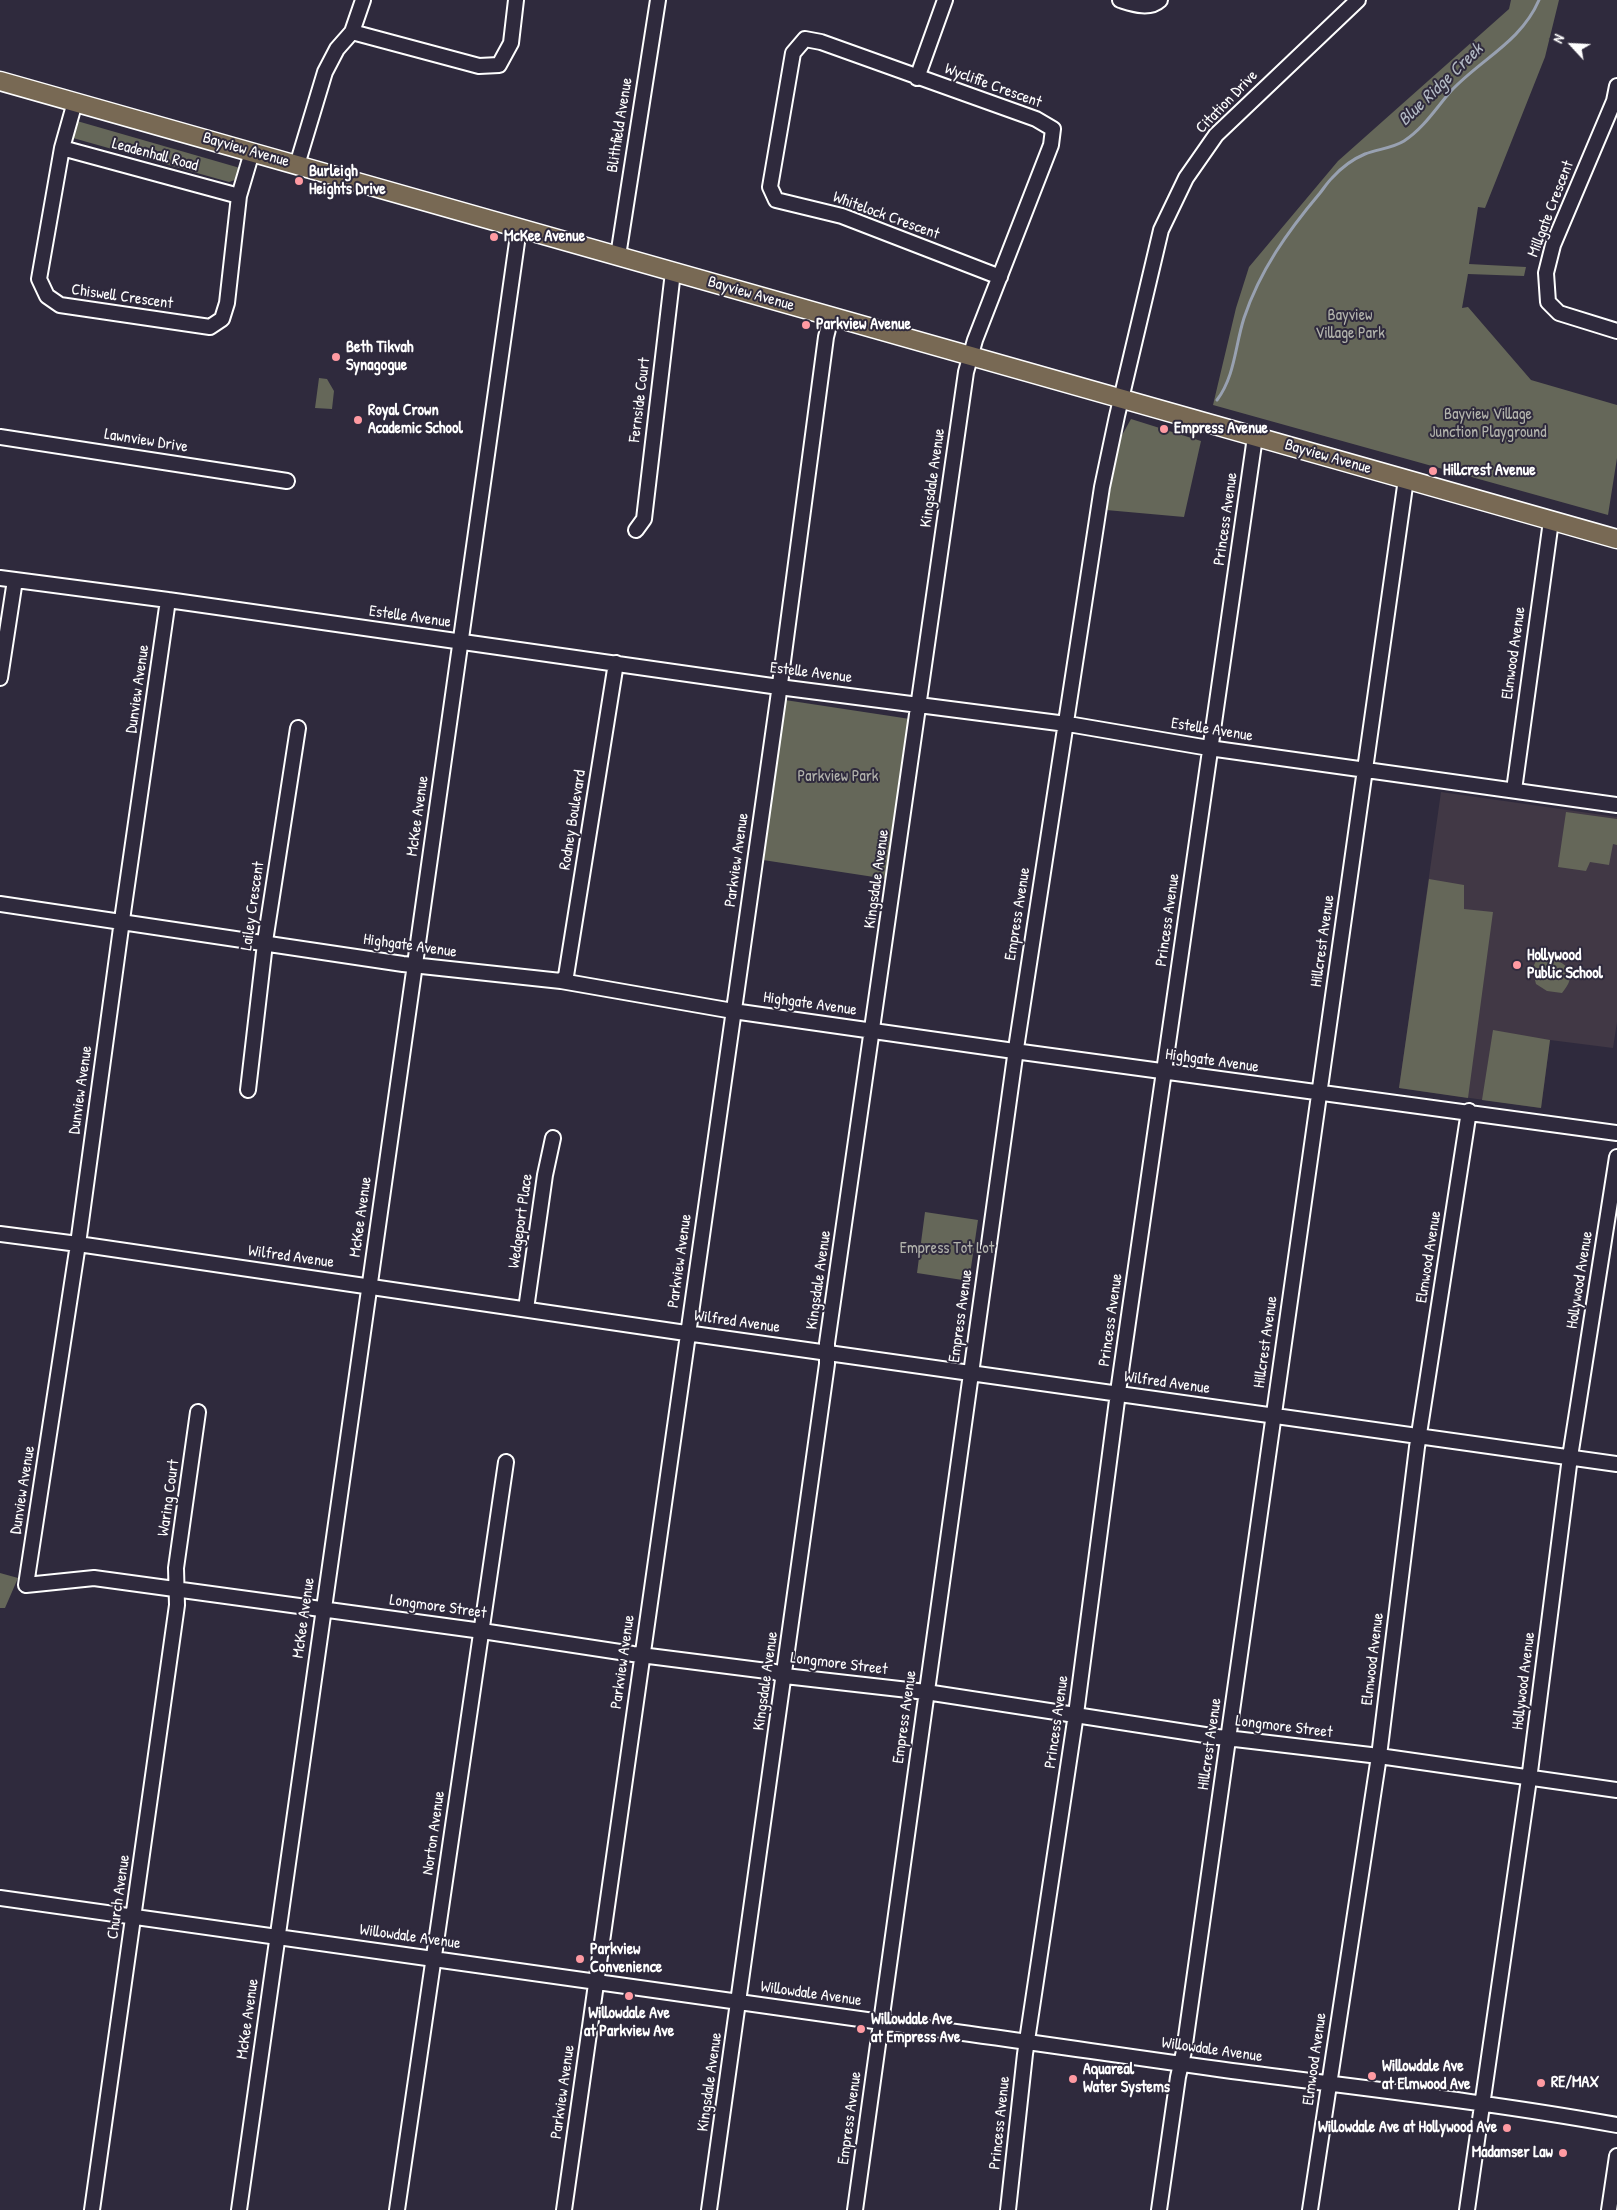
<!DOCTYPE html>
<html>
<head>
<meta charset="utf-8">
<style>
	body { margin:0 }
	#map { position:relative; width:1617px; height:2210px; overflow:hidden; background:#2f2a3d; font-family:"Patrick Hand",sans-serif }
	canvas { display:block }
	.north { position:absolute; left:1547px; top:20px; width:50px; height:50px; -webkit-text-stroke:4px #2f2a3d; paint-order:stroke; rotate:295deg; font-size:14px; font-weight:700; line-height:20px; text-align:center; color:#fff }
	.north::after { content:''; display:block; margin:auto; width:18px; height:22px; background:#fff; clip-path:polygon(50% 0,100% 100%,50% 72%,0 100%) }
</style>
</head>
<body>
<div id="map">
<canvas width="1617" height="2210"></canvas>
<div class="north">N</div>
</div>
<script>
const c = document.querySelector('canvas').getContext('2d');
c.lineJoin = 'round';
function fill(path, color) { c.fillStyle = color; c.fill(path, 'evenodd'); }
function stroke(path, color, width, dash) { c.strokeStyle = color; c.lineWidth = width; c.lineCap = dash ? 'butt' : 'round'; c.setLineDash(dash || []); c.stroke(path); }
function label(font, color, halo, rows, align = 'center') {
  c.font = font + ' "Patrick Hand",sans-serif'; c.lineWidth = 4; c.setLineDash([]); c.textBaseline = 'middle'; c.strokeStyle = halo; c.fillStyle = color; for (const [text, x, y, turn = 0] of rows) {
    c.save(); c.translate(x, y); c.rotate((+turn || 0) * Math.PI / 180); c.textAlign = isNaN(turn) ? turn : align; if (halo) c.strokeText(text, 0, 0); c.fillText(text, 0, 0); c.restore();
  }
}
fill(new Path2D(`
	M1441,792L1617,817V1022L1613,1048L1550,1040L1541,1108L1399,1088Z`), '#413845');
fill(new Path2D(`
	M1511,0H1559L1545,57L1485,208L1478,207L1469,264L1526,267L1524,276L1468,274L1462,308L1468,307L1531,380L1617,405V458L1608,515L1213,405L1236,308L1249,267L1338,161L1509,9Z
	M77,121L240,168L235,180L229,182L73,138Z
	M319,378L327,379L334,391L332,409L315,408Z
	M1131,419L1201,441L1184,517L1106,510L1121,437Z
	M785,700L910,719L887,879L763,860Z
	M1566,812L1617,819V845L1613,844L1609,865L1590,862L1586,871L1558,867Z
	M1429,879L1464,885V909L1493,912L1468,1098L1399,1088Z
	M1549,958C1570,964 1578,974 1562,993L1547,991L1536,984L1532,969L1537,959Z
	M1493,1030L1550,1040L1541,1108L1482,1100Z
	M925,1212L978,1220L969,1281L917,1273Z
	M0,1573L18,1578L5,1608H0Z`), '#656759');
stroke(new Path2D(`
	M1217,400C1235,376 1235,346 1244,318C1260,270 1288,231 1320,193C1324,188 1327,183 1332,178C1341,168 1353,159 1365,154C1378,149 1393,148 1404,141C1424,128 1436,108 1451,91C1481,59 1521,42 1539,0`), '#98a1b1', 3);
const minor = new Path2D(`
	M1120,0C1133,4 1149,10 1160,0
	M352,32L479,66L499,65L511,43L516,0
	M917,78L945,0
	M1617,86L1614,101L1553,245L1546,273L1548,302L1559,313L1617,331
	M75,102L62,148L39,279L47,296L60,305L210,327L222,319L227,303L239,196L252,152
	M62,148L239,196
	M297,165L325,72L337,49L352,32L363,0
	M618,256L658,0
	M0,437L287,481
	M636,530L644,519L673,272
	M0,578L168,600L779,687L1074,725L1209,748L1617,805
	M168,600L123,913L78,1244L26,1585L94,1578L482,1631L633,1654L775,1672L785,1676L926,1692L1218,1737L1379,1756L1617,1790
	M0,678L15,580
	M1514,790L1551,521
	M0,904L403,964L561,981L733,1011L1007,1050L1617,1133
	M561,981L566,976L616,663
	M248,1090L266,935L298,728
	M0,1234L78,1244L679,1332L1617,1464
	M526,1309L545,1175L553,1138
	M0,1898L881,2022C998,2037 1115,2055 1232,2071C1361,2088 1489,2102 1617,2125
	M92,2210L177,1605L176,1568L198,1412
	M239,2210L519,228
	M397,2210L506,1462
	M564,2210L778,699L826,337L831,317
	M709,2210L827,1364V1343L966,372L975,340L1051,145L1053,129L1036,119L821,42L805,39L793,53L770,187L776,200L842,216L1000,277
	M855,2210L1017,1042L1102,487L1117,416L1161,230L1186,178L1216,135L1358,0
	M1008,2210L1025,2054L1076,1714L1119,1385L1255,437
	M1159,2210L1178,2077L1184,2051L1406,479
	M1310,2210L1379,1756L1417,1447L1469,1111
	M1467,2210L1530,1772L1570,1457L1617,1157
	M1609,2210L1617,2156`);
const major = new Path2D(`
	M0,81L1617,539`);
stroke(minor, '#fff', 18);
stroke(major, '#fff', 21);
stroke(minor, '#2f2a3d', 14);
stroke(major, '#786954', 18);
for (const [x, y, r, color] of [
	[299,181,5,"#ff9aa2"],
	[494,237,5,"#ff9aa2"],
	[806,325,5,"#ff9aa2"],
	[336,357,5,"#ff9aa2"],
	[358,420,5,"#ff9aa2"],
	[1164,429,5,"#ff9aa2"],
	[1433,471,5,"#ff9aa2"],
	[1517,965,5,"#ff9aa2"],
	[580,1959,5,"#ff9aa2"],
	[629,1996,5,"#ff9aa2"],
	[861,2029,5,"#ff9aa2"],
	[1372,2076,5,"#ff9aa2"],
	[1073,2079,5,"#ff9aa2"],
	[1541,2083,5,"#ff9aa2"],
	[1507,2128,5,"#ff9aa2"],
	[1563,2153,5,"#ff9aa2"]
]) { const dot = new Path2D(); dot.arc(x, y, r, 0, 2 * Math.PI); c.fillStyle = color; c.fill(dot); stroke(dot, '#2f2a3d', 2); }
label('16px', '#fff', '#2f2a3d', [
	["Wycliffe Crescent",993,86,20],
	["Citation Drive",1227,102,-46],
	["Blithfield Avenue",620,125,-81],
	["Bayview Avenue",246,150,16],
	["Leadenhall Road",155,155,15],
	["Millgate Crescent",1551,209,-69],
	["Whitelock Crescent",886,216,20],
	["Bayview Avenue",751,294,16],
	["Chiswell Crescent",122,297,8],
	["Fernside Court",640,400,-83],
	["Lawnview Drive",146,441,9],
	["Bayview Avenue",1328,457,16],
	["Kingsdale Avenue",933,478,-82],
	["Princess Avenue",1226,519,-82],
	["Estelle Avenue",410,617,8],
	["Elmwood Avenue",1514,653,-82],
	["Estelle Avenue",811,673,7],
	["Dunview Avenue",138,689,-82],
	["Estelle Avenue",1212,730,9],
	["McKee Avenue",418,816,-82],
	["Rodney Boulevard",573,820,-81],
	["Parkview Avenue",737,860,-82],
	["Kingsdale Avenue",877,879,-82],
	["Lailey Crescent",253,906,-82],
	["Empress Avenue",1018,914,-81],
	["Princess Avenue",1168,920,-82],
	["Hillcrest Avenue",1323,941,-82],
	["Highgate Avenue",410,946,8],
	["Highgate Avenue",810,1004,8],
	["Highgate Avenue",1212,1061,8],
	["Dunview Avenue",81,1090,-82],
	["McKee Avenue",361,1217,-82],
	["Wedgeport Place",521,1221,-82],
	["Wilfred Avenue",291,1257,8],
	["Elmwood Avenue",1429,1257,-81],
	["Parkview Avenue",680,1261,-82],
	["Kingsdale Avenue",819,1280,-82],
	["Hollywood Avenue",1580,1280,-81],
	["Empress Avenue",961,1316,-82],
	["Princess Avenue",1111,1320,-82],
	["Wilfred Avenue",737,1322,8],
	["Hillcrest Avenue",1266,1342,-82],
	["Wilfred Avenue",1167,1383,8],
	["Dunview Avenue",23,1490,-81],
	["Waring Court",169,1498,-82],
	["Longmore Street",438,1607,8],
	["McKee Avenue",304,1618,-82],
	["Elmwood Avenue",1373,1659,-83],
	["Parkview Avenue",623,1662,-82],
	["Longmore Street",839,1664,7],
	["Kingsdale Avenue",766,1681,-82],
	["Hollywood Avenue",1524,1681,-83],
	["Empress Avenue",905,1717,-82],
	["Princess Avenue",1057,1722,-82],
	["Longmore Street",1284,1727,7],
	["Hillcrest Avenue",1210,1744,-82],
	["Norton Avenue",434,1833,-82],
	["Church Avenue",119,1897,-82],
	["Willowdale Avenue",410,1937,8],
	["Willowdale Avenue",811,1994,8],
	["McKee Avenue",248,2019,-82],
	["Willowdale Avenue",1212,2050,8],
	["Elmwood Avenue",1315,2059,-82],
	["Kingsdale Avenue",710,2082,-82],
	["Parkview Avenue",563,2092,-82],
	["Empress Avenue",850,2118,-82],
	["Princess Avenue",1000,2123,-84]
]);
label('bold 16px', '#fff', '#2f2a3d', [
	["Burleigh",309,172],
	["Heights Drive",309,190],
	["McKee Avenue",504,237],
	["Parkview Avenue",816,325],
	["Beth Tikvah",346,348],
	["Synagogue",346,366],
	["Royal Crown",368,411],
	["Academic School",368,429],
	["Empress Avenue",1174,429],
	["Hillcrest Avenue",1443,471],
	["Hollywood",1527,956],
	["Public School",1527,974],
	["Parkview",590,1950],
	["Convenience",590,1968],
	["Willowdale Ave",629,2014,"center"],
	["at Parkview Ave",629,2032,"center"],
	["Willowdale Ave",871,2020],
	["at Empress Ave",871,2038],
	["Willowdale Ave",1382,2067],
	["at Elmwood Ave",1382,2085],
	["Aquareal",1083,2070],
	["Water Systems",1083,2088],
	["RE/MAX",1551,2083],
	["Willowdale Ave at Hollywood Ave",1497,2128,"right"],
	["Madamser Law",1553,2153,"right"]
], 'left');
label('16px', '#b2b3ac', '#2f2a3d', [
	["Bayview",1350,316],
	["Village Park",1350,334],
	["Bayview Village",1488,415],
	["Junction Playground",1488,433],
	["Parkview Park",838,777],
	["Empress Tot Lot",947,1249]
]);
label('italic 18px', '#b2b9c4', '#2f2a3d', [
	["Blue Ridge Creek",1441,85,-44]
]);
</script>
</body>
</html>
